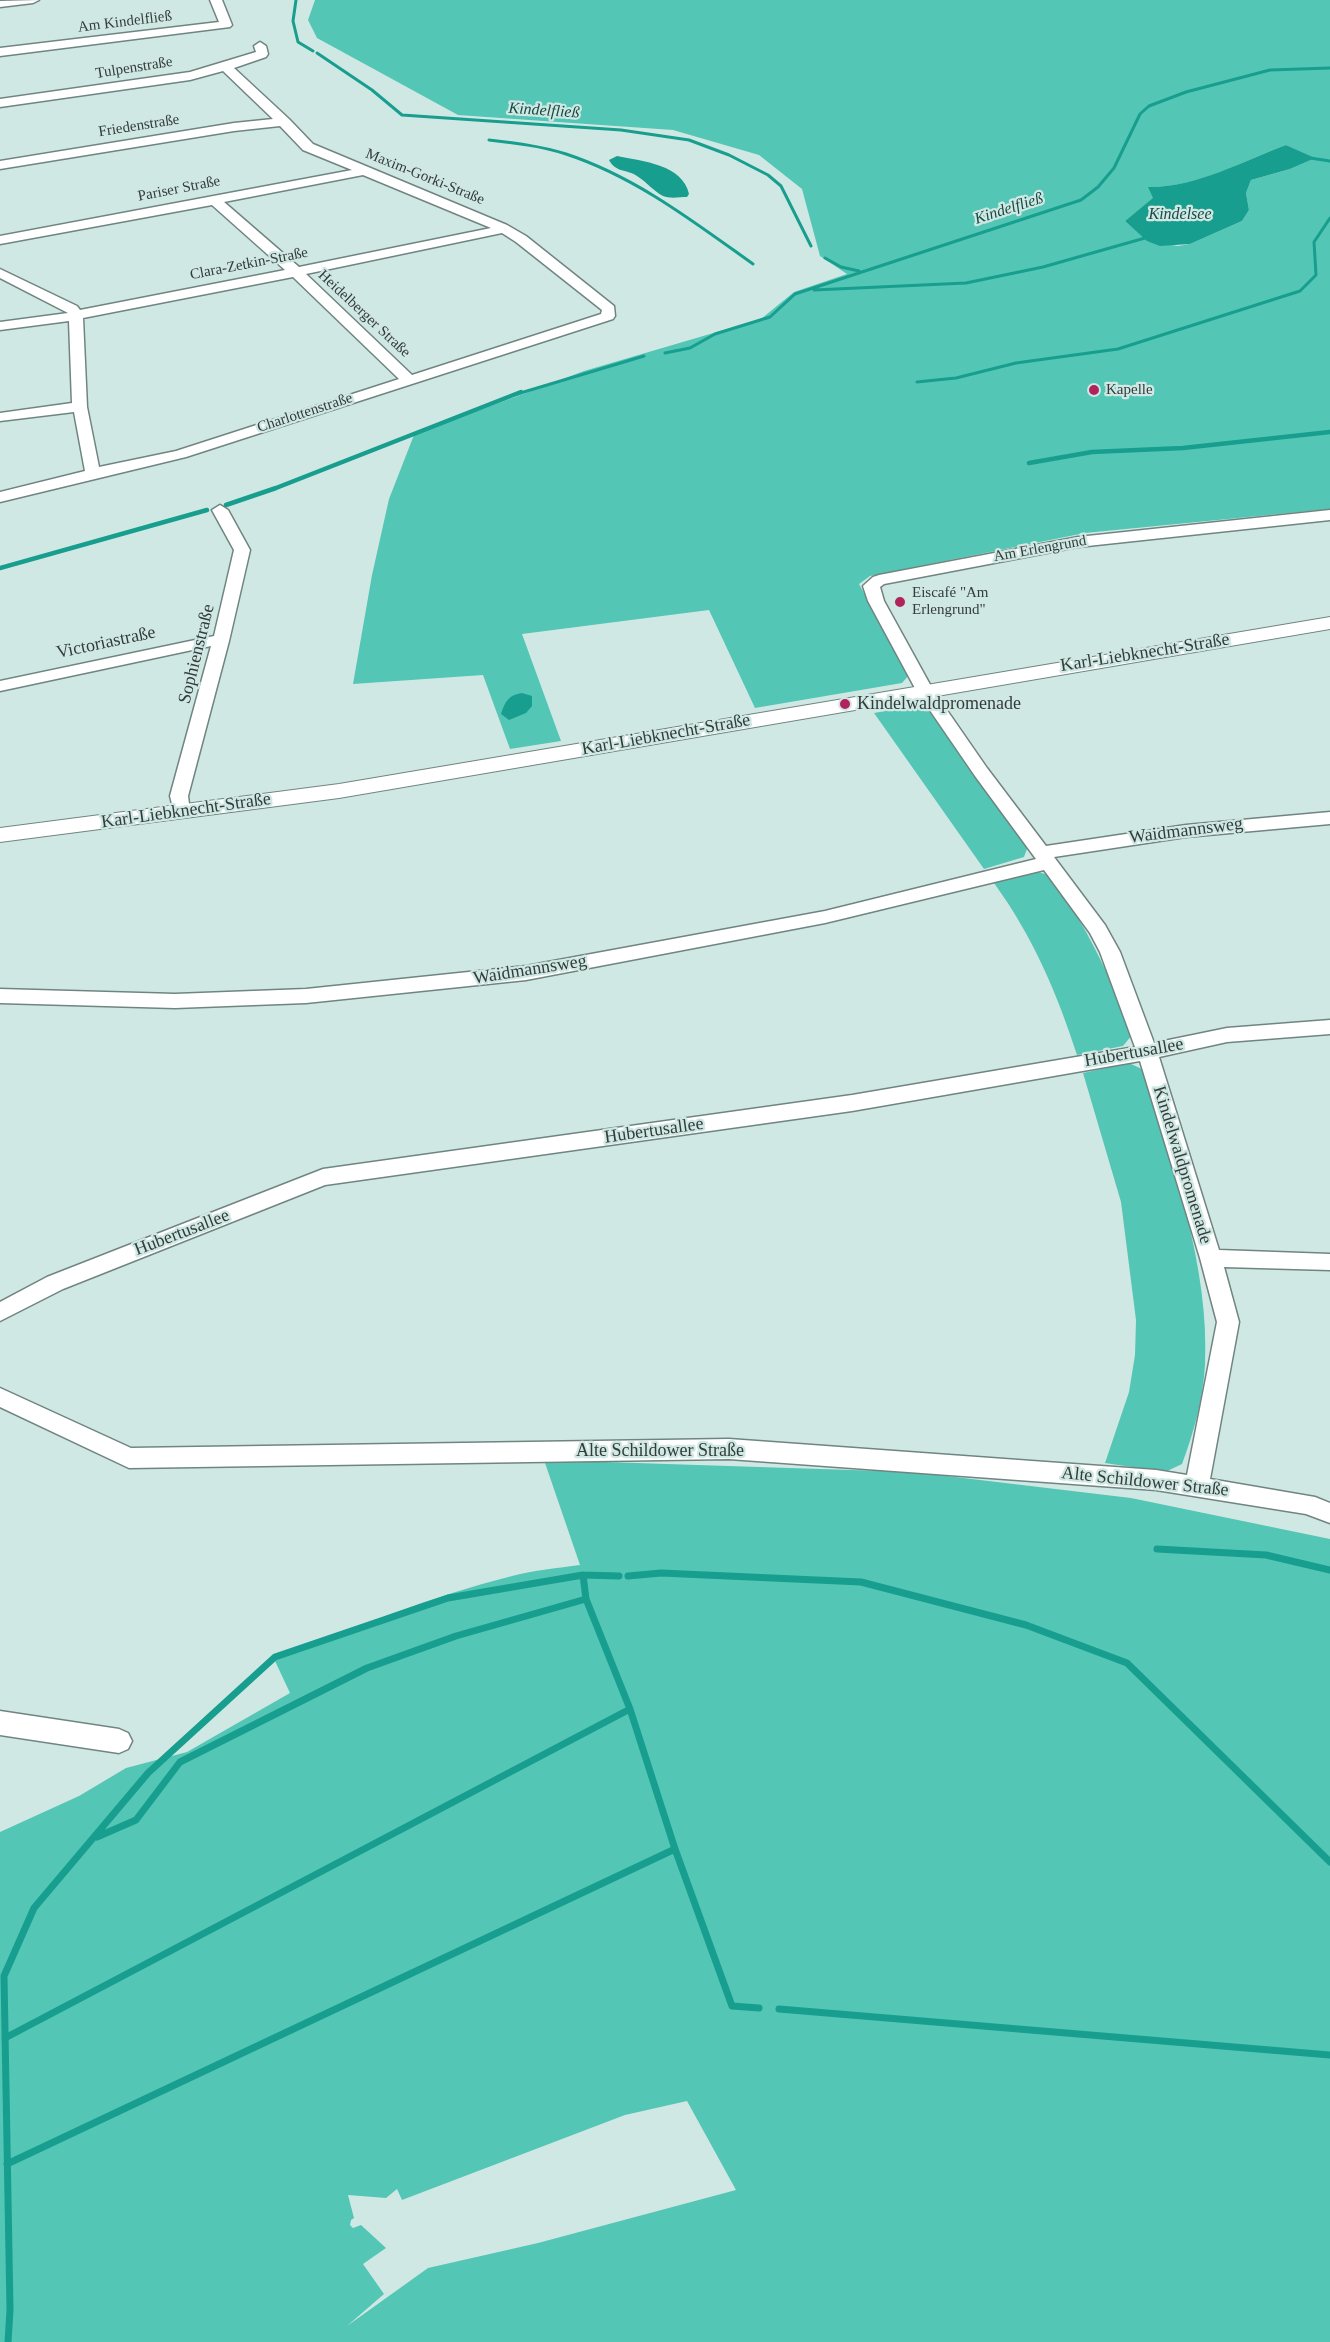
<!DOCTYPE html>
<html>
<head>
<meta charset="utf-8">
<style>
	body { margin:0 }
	canvas { display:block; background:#d0e8e3 }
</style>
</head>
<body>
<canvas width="1330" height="2342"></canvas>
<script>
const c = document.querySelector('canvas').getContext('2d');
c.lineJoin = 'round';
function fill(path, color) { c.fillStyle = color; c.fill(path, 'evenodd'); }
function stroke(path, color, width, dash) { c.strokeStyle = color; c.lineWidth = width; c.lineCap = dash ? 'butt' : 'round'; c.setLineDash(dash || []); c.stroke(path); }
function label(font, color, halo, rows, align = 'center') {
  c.font = font + ' Georgia,serif'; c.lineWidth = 4.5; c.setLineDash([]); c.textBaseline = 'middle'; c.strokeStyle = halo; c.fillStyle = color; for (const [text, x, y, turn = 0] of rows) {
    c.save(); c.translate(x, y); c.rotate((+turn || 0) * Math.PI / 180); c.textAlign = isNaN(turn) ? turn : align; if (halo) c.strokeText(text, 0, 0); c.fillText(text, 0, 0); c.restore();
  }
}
fill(new Path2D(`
	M315,0H1330V509L1085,533L870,576L859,584L909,675L902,683L755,708L709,610L522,634L561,741L510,749L483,675L353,684L372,575L389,499L414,435L584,371L761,319L794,292L847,274L820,256L802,189L759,155L673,130L458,115L317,38L308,20ZM1286,145L1314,158L1290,169L1251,180L1246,193L1249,210L1242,221L1190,244L1178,246L1148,241L1125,221L1154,198L1149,187C1196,188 1243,161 1286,145Z
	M914,706L929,710L1028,846L1024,857L984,869L874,713Z
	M1034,871L1049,875C1086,924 1111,977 1132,1035L1123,1046L1077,1055C1057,993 1033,937 994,883Z
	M1129,1063L1144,1070C1172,1162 1210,1268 1205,1365C1203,1399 1194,1432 1182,1464L1165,1472L1105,1463L1129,1392L1135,1355L1136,1320L1121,1202L1083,1073Z
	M544,1460L913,1472L1131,1498L1330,1539V2342H0V1832L79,1796L126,1768L187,1752L290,1693L275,1661L278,1659C354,1627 432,1596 512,1576C534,1570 558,1568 580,1565ZM687,2101L736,2190L538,2243L428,2268L347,2326L384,2294L363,2264L386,2248L361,2225L353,2228L350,2225L351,2220L354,2218L348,2195L386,2198L397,2189L402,2200L625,2115Z`), '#54c6b6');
fill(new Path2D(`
	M1286,145L1315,158L1290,169L1251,180L1246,193L1249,210L1242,221L1190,244L1160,246L1147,241L1125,221L1153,198L1148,187C1195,188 1243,161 1286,145Z
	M617,156C643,161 683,165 689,194L687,197C680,197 670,199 663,196C653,191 647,182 637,176C627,169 616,173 609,160Z
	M522,693L532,696V706L526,713L509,720L501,714C505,701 509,695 522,693Z`), '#189e8f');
stroke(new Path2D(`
	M296,0L293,21L298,42L313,51
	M317,53L372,90L402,115L621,130L689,140L729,155L768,175L781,186L811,246
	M489,140C515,143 541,146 566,154C636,177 694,222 753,264
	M1310,158L1330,161
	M825,258L841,267L859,271
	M814,290L966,283L1043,267L1145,238L1151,234
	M665,353L690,348L715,334L770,317L795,294L1081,200L1098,187L1114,168L1140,114L1149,106L1186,92L1270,70L1330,68
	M917,382L956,378L1016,363L1118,349L1300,291L1316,275L1314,242L1330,218
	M517,394L644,356`), '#189e8f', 3);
stroke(new Path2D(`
	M1029,463L1092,452L1183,448L1330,432
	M226,505L276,488L521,392
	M0,568L207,510`), '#189e8f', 4.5);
stroke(new Path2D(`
	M1157,1549L1266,1555L1330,1570
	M583,1575L586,1599L630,1709L675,1849L732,2006L759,2008
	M628,1576L661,1573L861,1582L1026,1625L1127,1663L1330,1862
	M97,1837L136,1820L180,1762L367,1668L456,1636L586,1599
	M779,2009L1330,2055
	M5,2038L630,1709
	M7,2164L675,1849
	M8,2342L10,2310L4,1976L34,1908L148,1773L275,1657L448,1598L583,1575L619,1576`), '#189e8f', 7);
const minor = new Path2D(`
	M39,0L33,3L0,7V1Z
	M210,0H222L232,25L230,27L0,56V48L219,22Z
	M260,42L266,46L268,54L266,57L234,68L289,119L313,144L507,225L526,236L614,306L615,316L613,319L186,457L0,502V492L85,471L74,412L0,421V413L72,403L69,321L0,330V322L68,313L0,278V269L77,306L80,310L285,270L212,205L0,244V236L352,170L303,150L280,126L234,131L0,169V161L234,123L273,119L223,71L190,80L0,107V99L190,72L256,52L254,46ZM363,175L491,228L299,267L224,202ZM502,233L516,242L602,310L601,314L412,375L306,274ZM293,277L399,379L176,451L99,467L87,407L83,318Z
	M220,505L228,510L250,550L229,641L188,796L190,812L187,816H175L170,796L211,646L0,691V681L214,636L234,550L212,510Z
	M1330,510V520L1078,547L884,584L880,587L884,601L933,690L987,768L1046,846L1186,825L1330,812V824L1186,837L1054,857L1105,925L1120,952L1154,1043L1227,1028L1330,1020V1034L1227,1042L1159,1057L1219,1250L1330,1254V1270L1224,1267L1239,1322L1210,1479L1315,1497L1330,1503V1523L1306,1514L1156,1490L729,1459L129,1468L0,1407V1388L131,1448L729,1439L1156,1470L1187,1475L1217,1322L1200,1258L1140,1061L852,1111L325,1185L63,1289L0,1321V1302L47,1277L323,1169L852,1095L1135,1047L1100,952L1090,933L1044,870L825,923L526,980L306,1003L175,1008L0,1003V989L175,994L306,989L526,966L825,911L1036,859L975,776L916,690L868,601L863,586L873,577L879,575L1078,537Z
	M0,1711L119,1729L128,1733L132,1741L128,1749L119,1753L0,1735Z`);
const tertiary = new Path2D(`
	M1330,617V629L339,798L0,842V828L339,784Z`);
stroke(minor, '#708581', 3);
stroke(tertiary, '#708581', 2);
fill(minor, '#fff');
fill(tertiary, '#fff');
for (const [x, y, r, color] of [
	[1094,390,6,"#b1235c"],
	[900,602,6,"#b1235c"],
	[845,704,6,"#b1235c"]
]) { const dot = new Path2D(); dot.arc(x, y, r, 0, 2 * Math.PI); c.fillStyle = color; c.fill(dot); stroke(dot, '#d0e8e3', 2); }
label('15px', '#333c3b', '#d0e8e3', [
	["Am Kindelfließ",125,22,-7],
	["Tulpenstraße",134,68,-9],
	["Friedenstraße",139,126,-9],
	["Maxim-Gorki-Straße",425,177,22],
	["Pariser Straße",179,189,-11],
	["Clara-Zetkin-Straße",249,264,-11],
	["Heidelberger Straße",364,314,43],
	["Charlottenstraße",305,413,-18],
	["Am Erlengrund",1040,549,-10]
]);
label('15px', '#333c3b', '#d0e8e3', [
	["Kapelle",1106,390],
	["Eiscafé \"Am",912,593],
	["Erlengrund\"",912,610]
], 'left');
label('italic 16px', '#174a43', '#d0e8e3', [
	["Kindelfließ",544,111,4],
	["Kindelfließ",1009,209,-18],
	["Kindelsee",1180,215]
]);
label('18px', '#333c3b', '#d0e8e3', [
	["Victoriastraße",106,643,-12],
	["Karl-Liebknecht-Straße",1145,653,-9],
	["Sophienstraße",197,654,-76],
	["Karl-Liebknecht-Straße",666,735,-10],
	["Karl-Liebknecht-Straße",186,811,-8],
	["Waidmannsweg",1186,831,-7],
	["Waidmannsweg",530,970,-9],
	["Hubertusallee",1134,1053,-10],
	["Hubertusallee",654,1131,-8],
	["Kindelwaldpromenade",1182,1165,73],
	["Hubertusallee",182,1233,-21],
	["Alte Schildower Straße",660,1451],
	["Alte Schildower Straße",1145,1482,6]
]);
label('18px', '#333c3b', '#d0e8e3', [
	["Kindelwaldpromenade",857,704]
], 'left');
</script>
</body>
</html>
